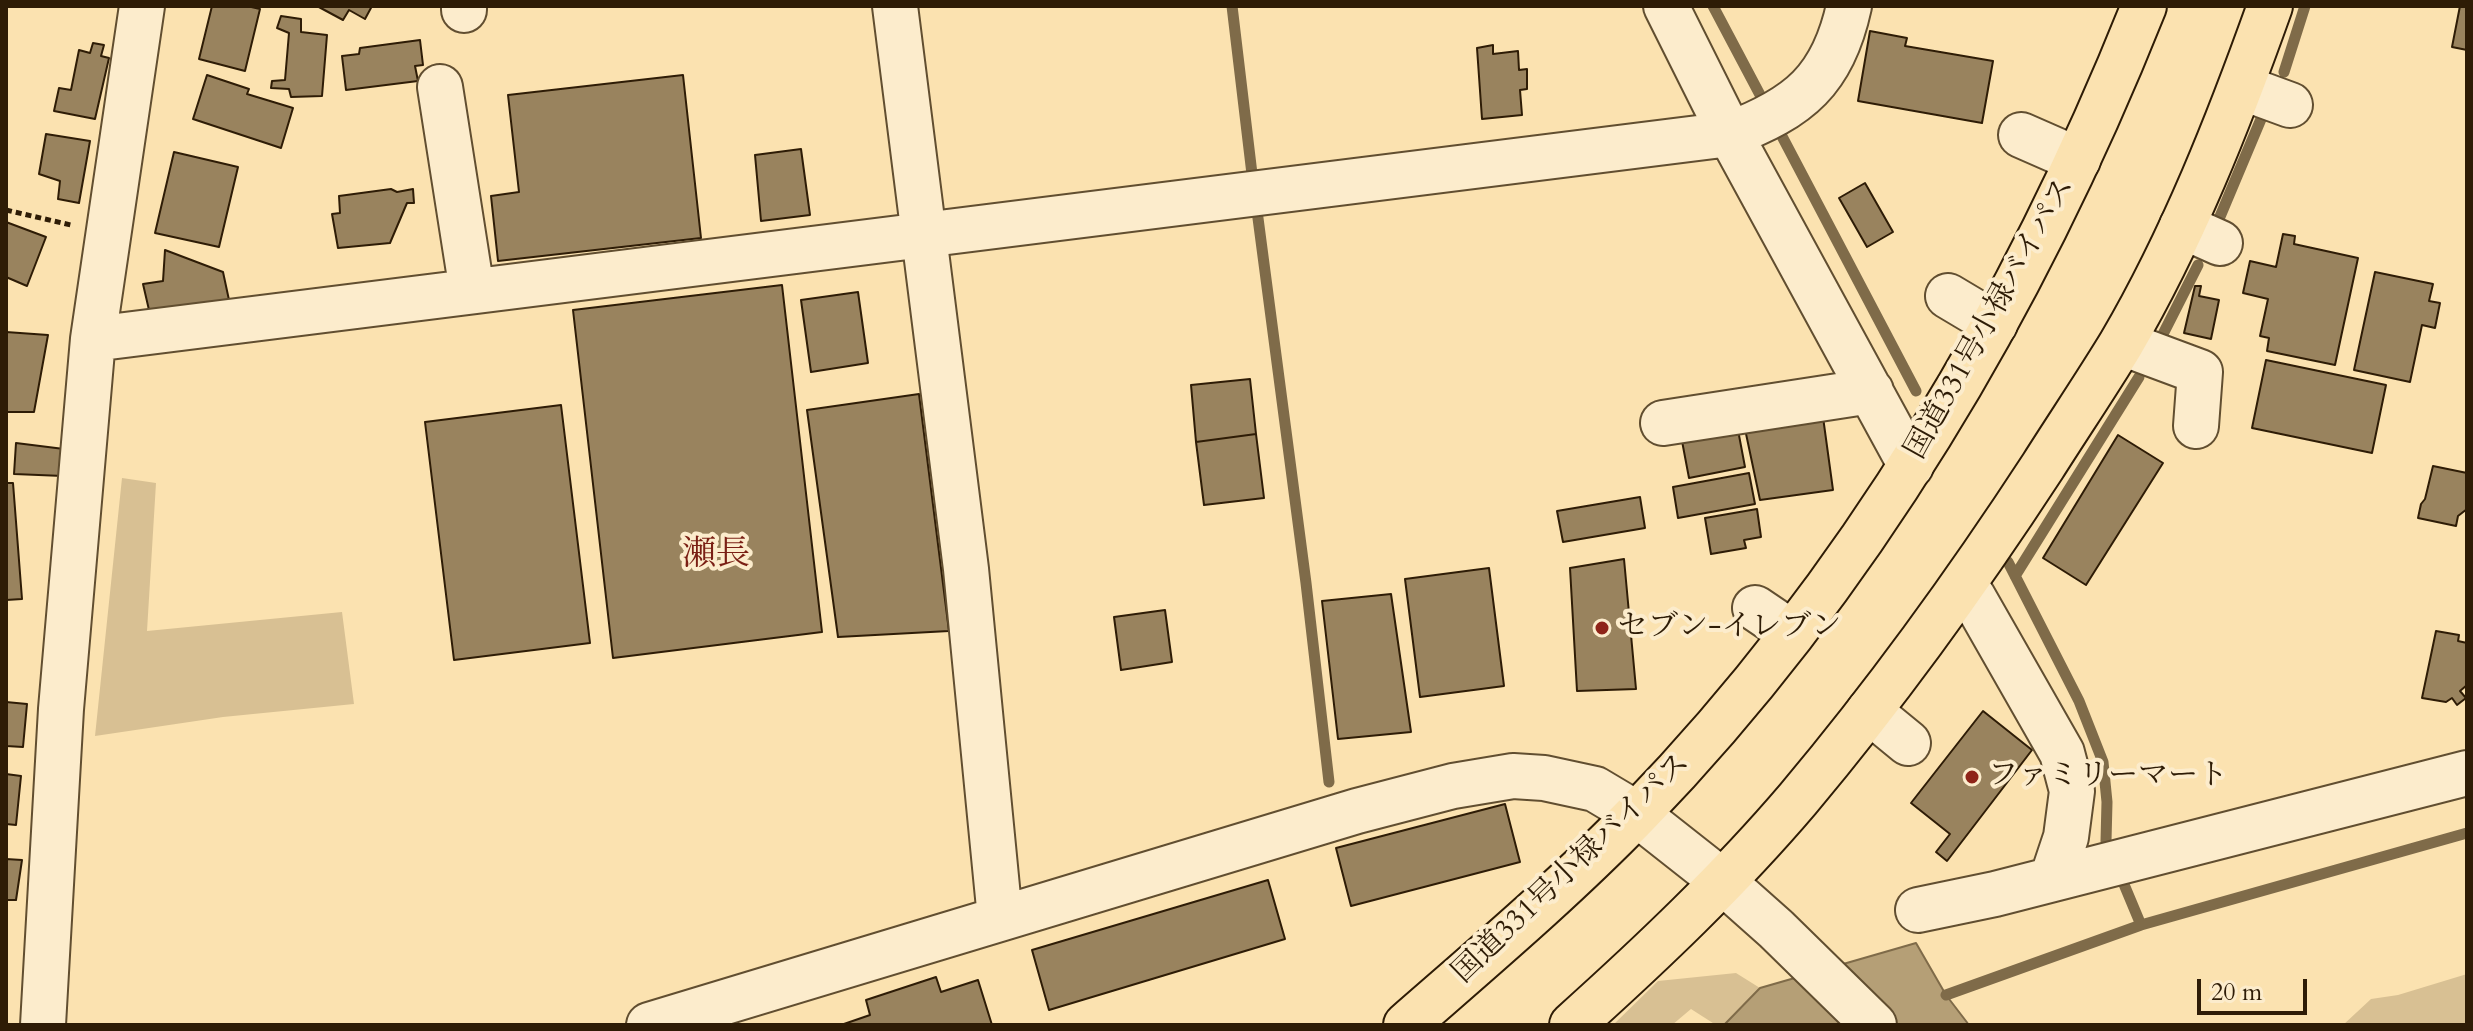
<!DOCTYPE html>
<html>
<head>
<meta charset="utf-8">
<style>
	body { margin:0 }
	#map { position:relative; width:2473px; height:1031px; overflow:hidden; background:#fbe2b0; font-family:Cardo,serif }
	canvas { display:block }
	.frame { position:absolute; inset:0; border:8px solid #2e1c06; pointer-events:none }
	.scale { position:absolute; left:2197px; top:979px; width:110px; height:36px; box-sizing:border-box; border:4px solid #2e1c06; border-top:0; padding-left:10px; font-size:24px; line-height:28px; white-space:nowrap; color:#2e1c06; -webkit-text-stroke:6px #fceccc; paint-order:stroke }
</style>
</head>
<body>
<div id="map">
<canvas width="2473" height="1031"></canvas>
<div class="frame"></div>
<div class="scale">20 m</div>
</div>
<script>
const c = document.querySelector('canvas').getContext('2d');
c.lineJoin = 'round';
function fill(path, color) { c.fillStyle = color; c.fill(path, 'evenodd'); }
function stroke(path, color, width, dash) { c.strokeStyle = color; c.lineWidth = width; c.lineCap = dash ? 'butt' : 'round'; c.setLineDash(dash || []); c.stroke(path); }
function label(font, color, halo, rows, align = 'center') {
  c.font = font + ' Cardo,"Noto Serif JP",serif'; c.lineWidth = 8; c.setLineDash([]); c.textBaseline = 'middle'; c.strokeStyle = halo; c.fillStyle = color; for (const [text, x, y, turn = 0] of rows) {
    c.save(); c.translate(x, y); c.rotate((+turn || 0) * Math.PI / 180); c.textAlign = isNaN(turn) ? turn : align; if (halo) c.strokeText(text, 0, 0); c.fillText(text, 0, 0); c.restore();
  }
}
fill(new Path2D(`
	M122,478L156,483L147,631L342,612L354,704L223,717L95,736Z
	M1736,973L1760,988L1724,1025H1716L1691,1009L1672,1025H1613L1658,981Z
	M2467,974V1025H2343L2371,999L2398,995Z`), '#d8c093');
const water = new Path2D(`
	M1916,943L1946,995L1969,1025H1724L1760,988Z`);
fill(water, '#b59f76');
stroke(water, '#7f6b49', 2);
stroke(new Path2D(`
	M1232,6L1252,174
	M1713,6L1767,108
	M2284,72L2305,6
	M1775,123L1916,391
	M1256,203L1306,583L1329,782
	M2219,219L2261,119
	M2160,340L2198,265
	M2008,562L2079,701L2103,762L2107,802L2106,841L2112,854
	M2015,576L2139,377
	M2118,870L2141,925
	M1946,995L2141,925L2467,833`), '#7f6b49', 11);
const building = new Path2D(`
	M212,6H247L260,9L245,71L199,59Z
	M317,6H372L365,19L349,10L343,20Z
	M2460,6H2467V50L2452,47Z
	M281,16L301,19V32L327,35L322,96L291,97L289,89L271,88L272,81L285,80L289,33L277,28Z
	M1870,31L1907,38L1905,46L1993,61L1982,123L1858,101Z
	M420,40L423,65L415,66L418,81L346,90L342,56L359,54L360,48Z
	M93,43L104,45L101,56L109,58L95,119L54,111L59,88L71,90L79,50L90,53Z
	M1493,45V54L1518,51L1519,70L1527,69V89L1520,90L1522,115L1482,119L1477,48Z
	M207,75L249,89L247,94L293,108L281,148L193,119Z
	M683,75L701,238L498,261L491,196L519,192L508,95Z
	M46,134L90,141L79,203L58,199L60,181L39,174Z
	M801,149L810,215L761,221L755,155Z
	M174,152L238,167L219,247L155,233Z
	M1865,183L1893,232L1867,247L1839,198Z
	M391,189L397,192L413,189L414,203H407L390,243L338,248L332,214L340,213L339,196Z
	M6,222L46,237L27,286L6,277Z
	M2283,234L2295,236L2294,244L2358,258L2335,365L2267,351L2269,338L2260,336L2268,299L2243,293L2250,261L2276,267Z
	M165,250L223,272L229,300L149,310L143,284L163,281Z
	M2375,272L2433,284L2429,301L2440,303L2435,328L2422,325L2410,382L2354,370Z
	M782,285L822,632L613,658L573,310Z
	M2195,286H2201L2199,296L2219,300L2211,339L2184,333Z
	M858,292L868,363L811,372L801,300Z
	M6,332L48,335L34,412H6Z
	M2266,360L2386,385L2372,453L2252,428Z
	M1250,379L1256,434L1196,442L1191,385Z
	M919,394L949,631L838,637L807,410Z
	M561,405L590,643L454,660L425,422Z
	M1823,417L1833,490L1760,500L1745,429Z
	M1738,430L1745,467L1689,478L1682,441Z
	M1256,434L1264,498L1204,505L1196,442Z
	M2118,435L2163,463L2086,585L2043,558Z
	M16,443L64,449L63,476L14,474Z
	M2433,466L2467,473V509L2458,516L2456,526L2418,518L2421,504L2425,499Z
	M1749,473L1755,504L1678,518L1673,487Z
	M6,483H13L22,599L6,600Z
	M1640,497L1645,528L1563,542L1557,511Z
	M1757,509L1761,537L1744,540L1746,548L1711,554L1705,518Z
	M1624,559L1636,689L1577,691L1570,568Z
	M1489,568L1504,686L1420,697L1405,579Z
	M1391,594L1411,732L1338,739L1322,601Z
	M1165,610L1172,662L1121,670L1114,617Z
	M2436,631L2459,635L2458,641L2467,643V685L2460,691L2466,698L2457,705L2452,698L2446,702L2422,698Z
	M6,702L27,704L23,747L6,746Z
	M1983,711L2032,750L1947,861L1936,852L1950,834L1911,803Z
	M6,774L21,776L16,825L6,824Z
	M1505,804L1520,862L1351,906L1336,848Z
	M6,859L22,860L16,900H6Z
	M1268,880L1285,939L1049,1010L1032,950Z
	M936,977L941,992L978,980L992,1025H841L870,1015L866,1000Z`);
fill(building, '#99835e');
stroke(building, '#2e1c06', 2);
const minor = new Path2D(`
	M464,6V10
	M895,6L966,569L1000,918
	M1666,6L1730,134L1911,466
	M440,87L472,291
	M2241,87L2290,105
	M2021,135L2078,160
	M2182,226L2220,243
	M1948,296L1995,324
	M93,339L1730,134C1799,108 1833,80 1849,6
	M2122,343L2200,372L2196,426
	M1663,423L1871,391
	M1963,586L1973,597L2062,753L2072,791L2066,837L2052,879
	M1755,608L1792,633
	M1869,711L1908,743
	M1918,910L1995,894L2467,773
	M43,1025L61,709L93,339L142,6
	M649,1025L1357,811L1453,786L1513,776L1544,778L1595,789L1637,814L1722,881L1776,929L1874,1025`);
const highway = new Path2D(`
	M1406,1025C1485,956 1564,889 1637,814C1860,584 2026,302 2144,6
	M1572,1025C1651,954 1729,880 1798,799C1887,693 1968,581 2043,466C2069,425 2096,385 2121,344C2183,238 2229,121 2270,6`);
stroke(minor, '#614e30', 48);
stroke(highway, '#2e1c06', 48);
stroke(new Path2D(`
	M6,210L71,225`), '#2e1c06', 5, [6, 4]);
stroke(minor, '#fceccc', 44);
stroke(highway, '#fbe2b0', 44);
for (const [x, y, r, color] of [
	[1602,628,8,"#8f2418"],
	[1972,777,8,"#8f2418"]
]) { const dot = new Path2D(); dot.arc(x, y, r, 0, 2 * Math.PI); c.fillStyle = color; c.fill(dot); stroke(dot, '#fceccc', 3); }
label('30px', '#2e1c06', '#fceccc', [
	["国道331号小禄バイパス",1991,319,-61],
	["国道331号小禄バイパス",1572,869,-44]
]);
label('30px', '#2e1c06', '#fceccc', [
	["セブン-イレブン",1618,628],
	["ファミリーマート",1988,777]
], 'left');
label('34px', '#7a1f14', '#fceccc', [
	["瀬長",716,556]
]);
</script>
</body>
</html>
